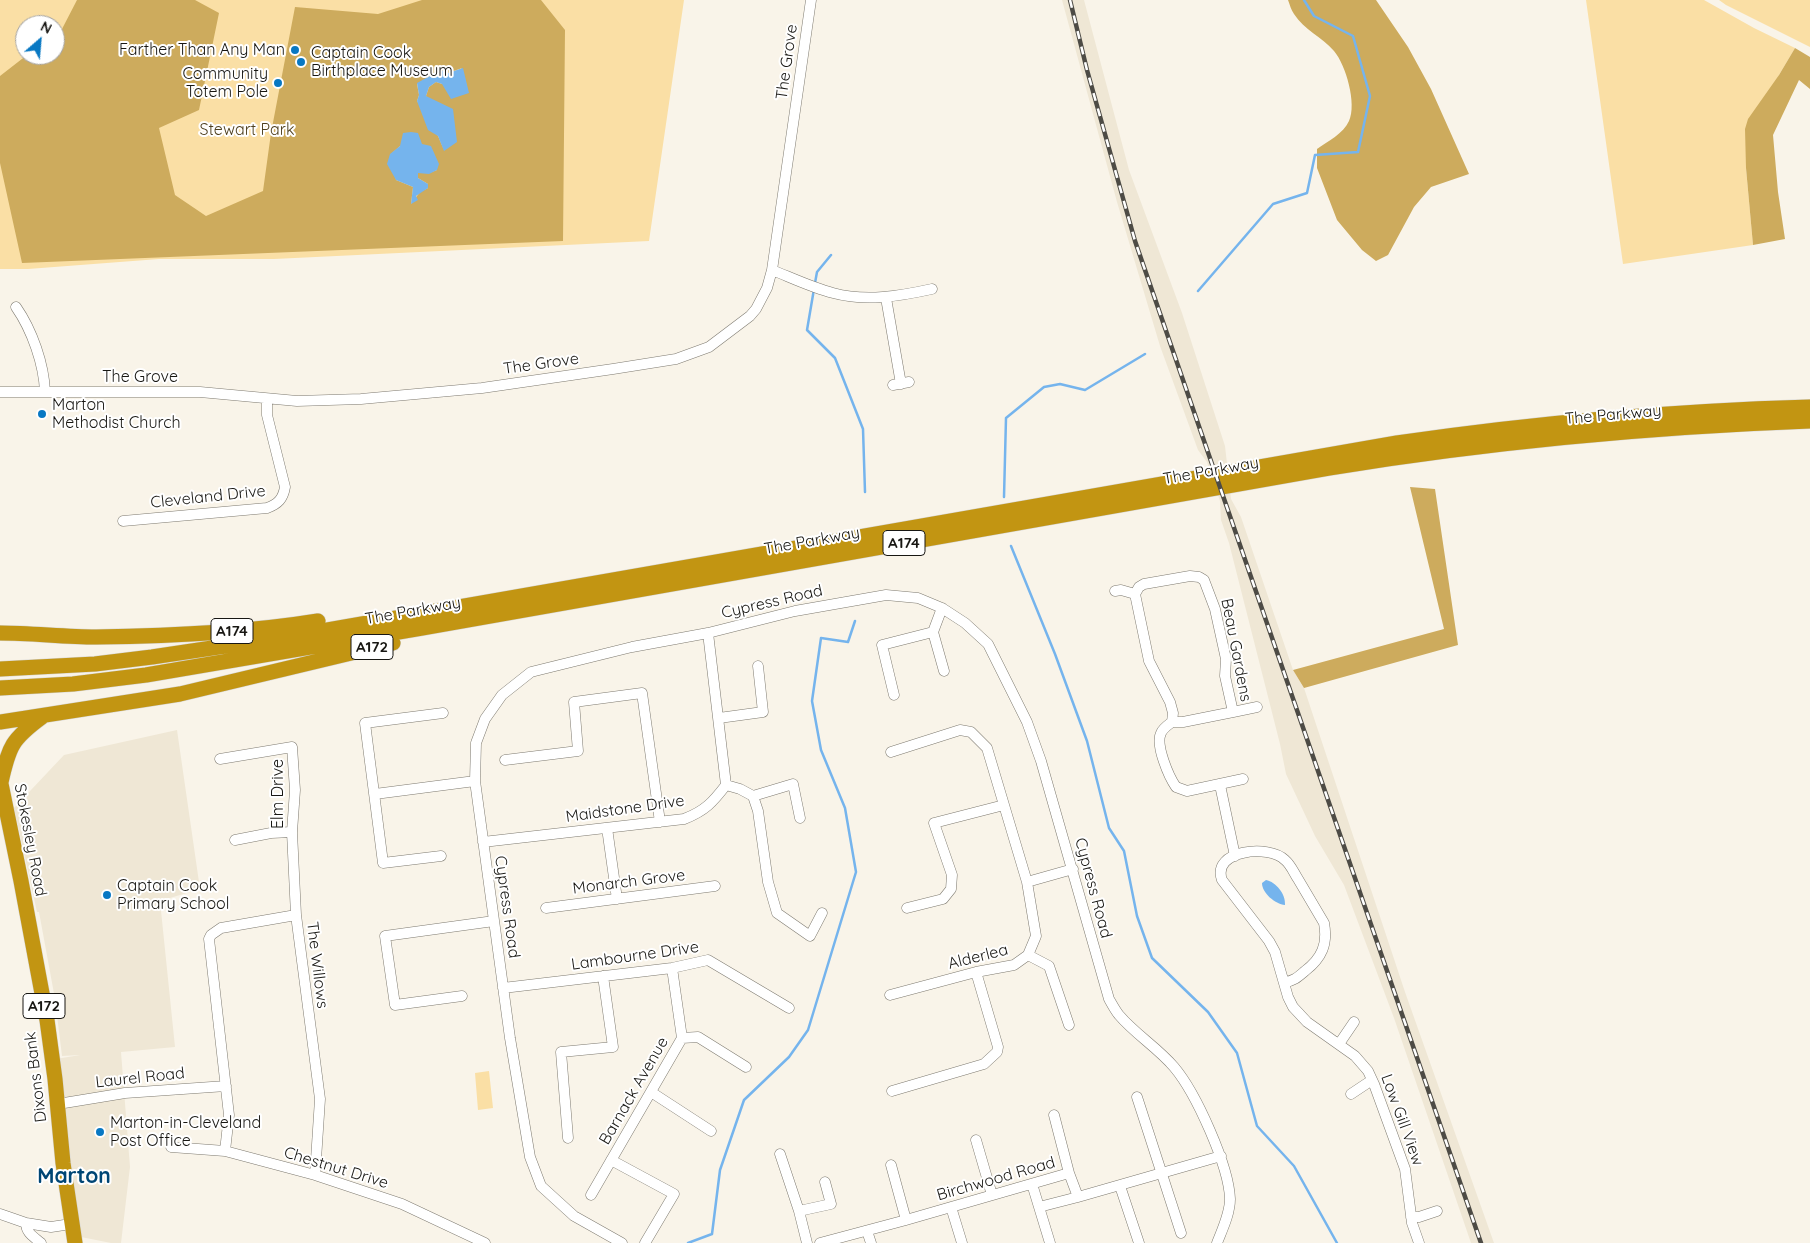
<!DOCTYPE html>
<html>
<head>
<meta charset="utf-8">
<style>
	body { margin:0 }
	#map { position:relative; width:1810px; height:1243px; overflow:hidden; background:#f9f4e9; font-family:Quicksand,sans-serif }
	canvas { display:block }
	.north { position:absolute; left:15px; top:15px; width:50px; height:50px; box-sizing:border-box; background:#fff; border:1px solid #a3a2a1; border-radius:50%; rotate:27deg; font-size:14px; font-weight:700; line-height:20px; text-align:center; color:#181713 }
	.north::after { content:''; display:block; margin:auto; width:18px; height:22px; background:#0878c3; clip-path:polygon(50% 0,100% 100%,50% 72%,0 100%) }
</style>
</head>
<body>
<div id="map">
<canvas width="1810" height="1243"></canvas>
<div class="north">N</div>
</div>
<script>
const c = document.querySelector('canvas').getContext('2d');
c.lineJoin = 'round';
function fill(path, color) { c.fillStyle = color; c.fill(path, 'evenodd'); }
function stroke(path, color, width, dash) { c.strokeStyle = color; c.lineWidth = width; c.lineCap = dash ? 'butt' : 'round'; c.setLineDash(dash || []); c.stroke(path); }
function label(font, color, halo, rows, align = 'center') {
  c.font = font + ' Quicksand,sans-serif'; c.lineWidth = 4; c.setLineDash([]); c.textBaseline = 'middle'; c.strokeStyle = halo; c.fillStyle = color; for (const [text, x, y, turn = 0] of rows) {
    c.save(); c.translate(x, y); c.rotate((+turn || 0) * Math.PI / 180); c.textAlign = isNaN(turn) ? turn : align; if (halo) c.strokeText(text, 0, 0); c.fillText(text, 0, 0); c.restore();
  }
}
fill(new Path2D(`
	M1062,0H1084L1129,170L1182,313L1225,446L1231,499L1241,517L1293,670L1304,688L1405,992L1494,1243H1471L1394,1018L1344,885L1315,836L1286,774L1280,744L1229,543L1221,520L1220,501L1207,462L1198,450L1160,346L1117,202Z
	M177,730L200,889L160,901L175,1047L121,1052L130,1167L121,1243H111L71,1235L50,1060L80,1055L62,1056L55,999L39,912H37L14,808L64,755Z`), '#efe7d5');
fill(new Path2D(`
	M0,0H684L649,241L274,259H159L28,269H0ZM25,25H55V55H25Z
	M1586,0H1704L1754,28L1795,48L1779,75L1746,168L1753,245L1623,264Z
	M1719,0H1810V47L1726,5Z
	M489,1071L493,1108L478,1110L475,1073Z`), '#fadfa5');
fill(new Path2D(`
	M77,0H195L219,13L199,110L159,128L175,195L206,216L263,191L271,133L295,7L378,14L422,0H541L565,30L563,241L22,263L0,163V76L27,55H55V34L62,29ZM462,68L442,84L436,82L429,87L426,96L444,150L438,136L417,101L419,95L417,84L440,70L448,73ZM400,146L437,170L429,173H417L418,178L428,184V188L420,192L411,204L413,187L396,180L391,154Z
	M1288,0H1376L1408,47L1431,89L1469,174L1431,187L1414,207L1388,255L1376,261L1362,250L1337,220L1317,168V149C1327,142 1344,133 1349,121C1357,104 1346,65 1334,51C1322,37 1304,30 1294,14C1291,10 1290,5 1288,0Z
	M1795,48L1810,57V89L1799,80L1773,135L1778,192L1785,239L1753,245L1746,168L1745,129L1748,119L1779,75Z
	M1410,487L1435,489L1458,645L1304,688L1293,670L1444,629Z`), '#cdab5d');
fill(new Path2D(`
	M463,68L469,93L451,99L442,84L436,82L429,87L426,96L453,109L457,142L444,151L438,136L428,130L417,101L419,95L417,83L441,70L448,73Z
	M411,132L418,133L422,144L431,146L439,164L437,170L429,174L418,173V178L428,184V188L416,196L418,200L411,204L413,187L396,180L387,164L390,154L400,146L403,133Z
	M1266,880C1276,882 1286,894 1285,905C1275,904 1262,893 1262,883Z`), '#75b4ed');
stroke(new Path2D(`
	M815,283L817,272L831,255
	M814,289L807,330L835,358L863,429L865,492
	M1198,291L1273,204L1307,193L1315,155L1358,152L1370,96L1353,36L1314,16L1304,0
	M1004,497L1006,418L1044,387L1060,384L1085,390L1145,354
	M1011,546L1055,654L1087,741L1109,828L1124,851L1137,916L1152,958L1208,1012L1237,1053L1257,1126L1294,1166L1337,1243
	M688,1243L712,1234L720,1170L744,1100L789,1057L808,1030L856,872L845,808L821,750L812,701L821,638L848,642L855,621`), '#75b4ed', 2.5);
const minor = new Path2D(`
	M772,270C792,278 813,288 833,293C866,302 900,296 932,289
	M886,298L901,384
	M16,307C32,330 44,364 45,392
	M893,385L909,382
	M0,392H200L297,401L361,399L482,388L613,369L676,359L709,347L750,316L756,309L767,288L772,270L811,0
	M123,521L267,508C278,504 283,499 285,487L267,415V399
	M1190,576L1199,577L1204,580L1215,609L1226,659L1225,676L1233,712L1183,722H1172L1173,713L1170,702L1149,661L1135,594L1139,587L1144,584Z
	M1115,591L1121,590L1135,594
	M933,632L944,671
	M894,695L882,645L933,632L942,608
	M1233,712L1257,707
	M719,718L763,712L758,666
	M1172,722C1168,725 1163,728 1161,733C1155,745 1169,777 1176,787L1187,791L1243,779
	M891,752L960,730L971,732L987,748L1027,882L1073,869
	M220,759L292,747L295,790L292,832L296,915
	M505,760L578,751L574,702L642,693L660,822
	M726,785L740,789L753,796L758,811L768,882L777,913L810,936L822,913
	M1220,785L1235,856
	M375,794L475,781
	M753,796L793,784L800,818
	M607,828L617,899
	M235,840L271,833L292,832
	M483,842L684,819C705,811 713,802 726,785L708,633
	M441,856L383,863L365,723L443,713
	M546,908L715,886
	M907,908L943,899L951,889L952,875L934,823L1004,805
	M1028,955L1049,966L1069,1025
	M1285,982C1294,981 1298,977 1305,971C1322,958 1328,944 1324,923C1315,908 1307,894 1298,879C1294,873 1291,865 1285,860C1269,844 1211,850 1222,880L1269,941L1275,952L1288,997L1293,1007L1307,1022L1355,1056L1368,1071L1374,1084L1405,1169L1412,1223L1419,1243
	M503,988L672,968L708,960L789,1008
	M890,995L976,972L1014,965L1028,955L1036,936L1027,882
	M462,996L395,1005L385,936L494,921
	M682,1038L698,1037L746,1067
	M1339,1044L1354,1022
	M892,1091L984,1064L997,1052L998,1047L976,972
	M651,1092L711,1131
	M1351,1094L1372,1080
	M1137,1097L1181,1233
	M58,1104L125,1093L226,1086
	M1054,1115L1069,1173
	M568,1138L561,1052L613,1047L603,976
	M976,1140L992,1195
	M171,1147L225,1151L315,1175L402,1204L485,1243
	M225,1151L229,1115L209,939L211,935L221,928L296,915L320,1099L315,1175
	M780,1154L799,1211L807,1243
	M611,1160L674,1194L645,1243
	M891,1165L906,1220
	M1032,1184L1050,1243
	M1120,1186L1139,1243
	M591,1195L682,1038L672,968
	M951,1207L962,1243
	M1039,1207L1078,1197
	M799,1211L831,1204L825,1182
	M0,1214L26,1223L51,1227L71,1224
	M1411,1217H1419L1437,1211
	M26,1223C26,1233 34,1237 41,1243
	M867,1231L871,1243
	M622,1243L574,1216L541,1186L530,1157L510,1038L475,781L476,743L485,719L502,695L531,672L632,647L708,633L795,611L886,595L918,598L942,608L965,623L988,644L1027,722L1041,761L1109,999C1112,1004 1115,1010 1119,1015C1135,1034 1158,1048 1174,1067C1196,1093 1229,1166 1230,1199C1230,1214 1222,1230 1217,1243
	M820,1243L906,1220L1069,1173L1078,1197L1221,1156`);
const highway = new Path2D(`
	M0,633C32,633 64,637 96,637C170,636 245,633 318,621
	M0,669L95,664L152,657L299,635L1397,443C1534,423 1671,411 1810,407
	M0,688L73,684L146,675L422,628L1329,468C1489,442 1648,427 1810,421
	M0,722L180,694L393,643
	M0,779L21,881L47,1020L55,1079L63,1163L75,1243
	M1,782C9,746 12,739 42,717`);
stroke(minor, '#7e7a70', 11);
stroke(highway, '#d5d5d5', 16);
stroke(minor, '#fff', 10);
stroke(highway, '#c29512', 15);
const rail = new Path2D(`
	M1070,0L1087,70L1135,241L1481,1243`);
stroke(rail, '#4d4b45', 4.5);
stroke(rail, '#fff', 2.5, [8]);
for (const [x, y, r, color] of [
	[295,50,5,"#0878c3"],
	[301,62,5,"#0878c3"],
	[278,83,5,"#0878c3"],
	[42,414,5,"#0878c3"],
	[107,895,5,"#0878c3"],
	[100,1132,5,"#0878c3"]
]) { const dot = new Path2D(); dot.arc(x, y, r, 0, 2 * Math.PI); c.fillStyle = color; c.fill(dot); stroke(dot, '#fff', 2); }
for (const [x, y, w] of [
	[904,543,42],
	[232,631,42],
	[372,647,42],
	[44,1006,42]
]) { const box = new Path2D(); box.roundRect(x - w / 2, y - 12.5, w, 25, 4); c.fillStyle = '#fff'; c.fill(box); stroke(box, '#181713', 1); }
label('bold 15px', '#181713', null, [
	["A174",904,543],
	["A174",232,631],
	["A172",372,647],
	["A172",44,1006]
]);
label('16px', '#181713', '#fff', [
	["Farther Than Any Man",285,50,"right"],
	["Captain Cook",311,53],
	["Birthplace Museum",311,71],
	["Community",268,74,"right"],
	["Totem Pole",268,92,"right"],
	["Marton",52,405],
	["Methodist Church",52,423],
	["Captain Cook",117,886],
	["Primary School",117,904],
	["Marton-in-Cleveland",110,1123],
	["Post Office",110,1141]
], 'left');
label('16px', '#181713', '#fff', [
	["The Grove",787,62,-82],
	["The Grove",541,364,-8],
	["The Grove",140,377],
	["The Parkway",1613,415,-5],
	["The Parkway",1211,471,-10],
	["Cleveland Drive",208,497,-6],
	["The Parkway",812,541,-10],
	["Cypress Road",772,602,-13],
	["The Parkway",413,611,-10],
	["Beau Gardens",1236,650,79],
	["Elm Drive",278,794,-90],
	["Maidstone Drive",625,809,-8],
	["Stokesley Road",30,840,79],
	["Monarch Grove",629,882,-7],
	["Cypress Road",1093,888,75],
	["Cypress Road",507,907,82],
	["Lambourne Drive",635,956,-8],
	["Alderlea",978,957,-14],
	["The Willows",317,965,83],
	["Dixons Bank",36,1077,-97],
	["Laurel Road",140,1078,-6],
	["Barnack Avenue",634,1091,-60],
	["Low Gill View",1402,1120,70],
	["Chestnut Drive",336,1168,17],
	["Birchwood Road",996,1179,-16]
]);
label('16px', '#4f401f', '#fff', [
	["Stewart Park",247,130]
]);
label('bold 21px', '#004675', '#fff', [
	["Marton",74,1177]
]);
</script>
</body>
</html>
